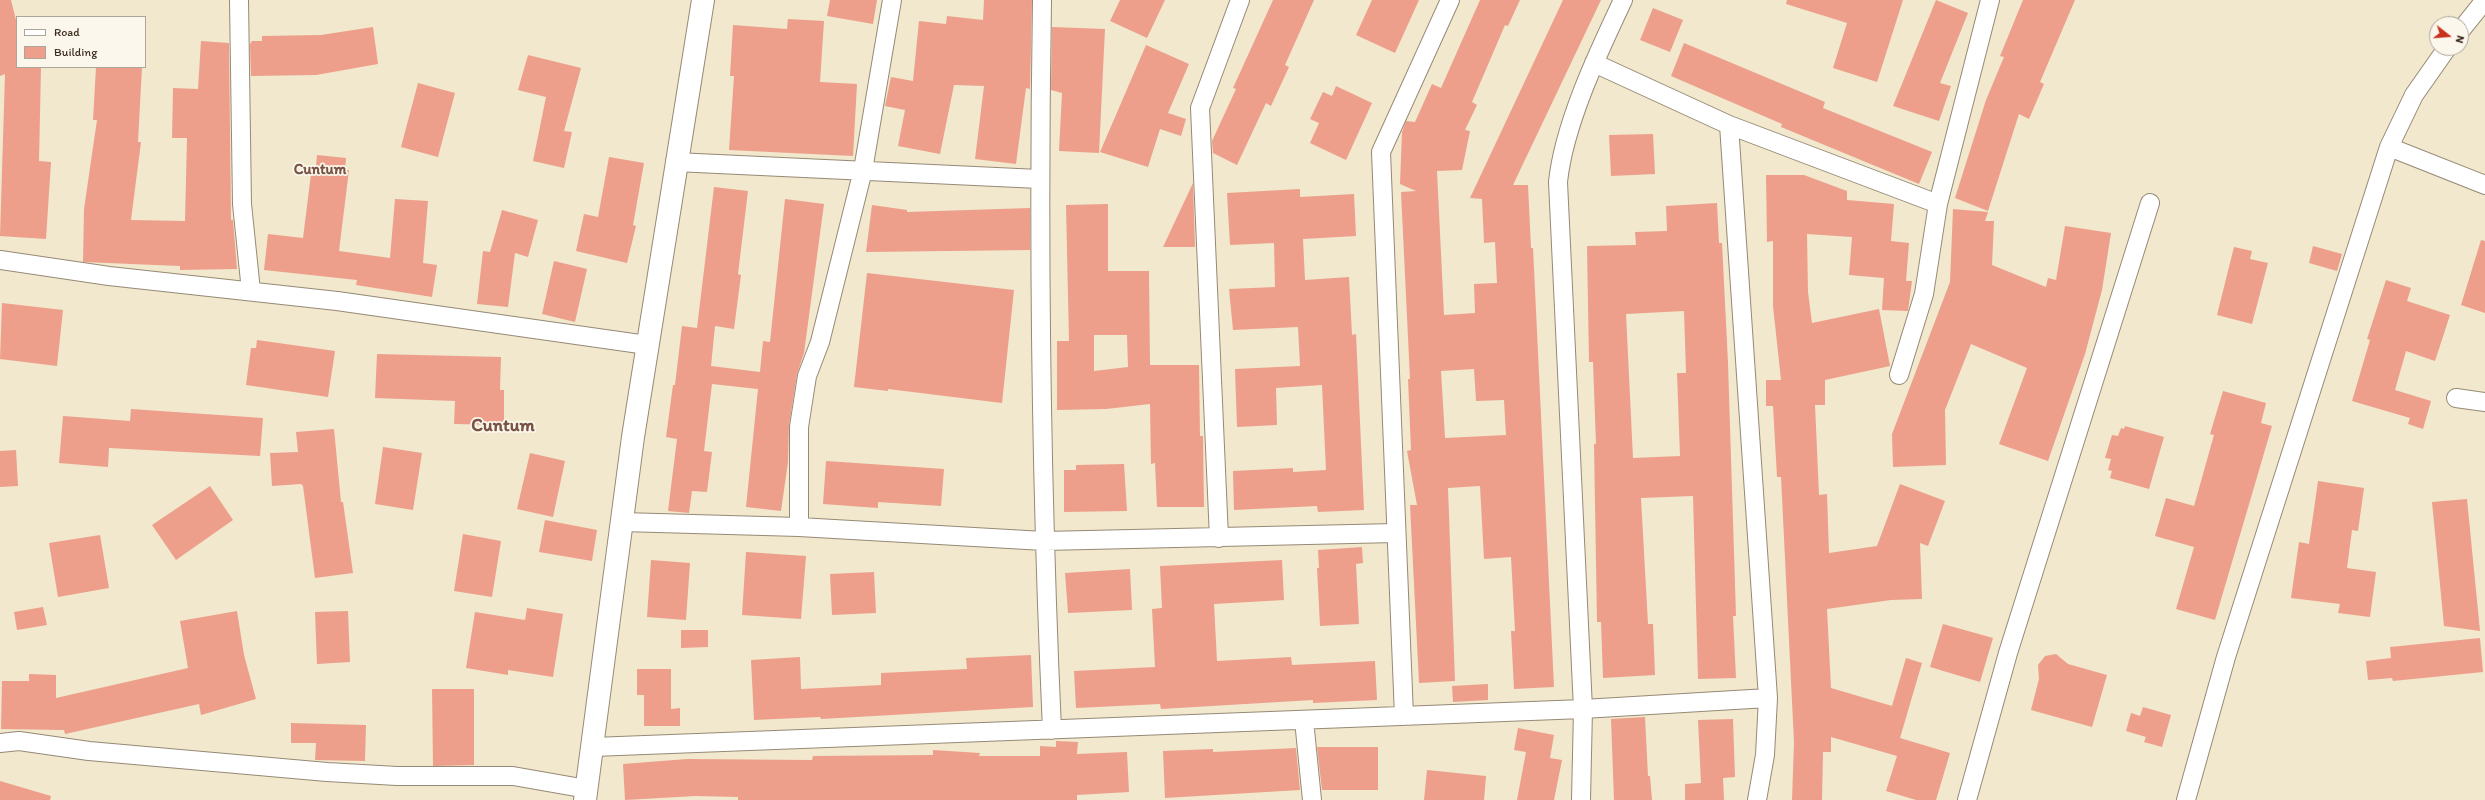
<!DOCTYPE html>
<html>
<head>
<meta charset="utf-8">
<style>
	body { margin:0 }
	#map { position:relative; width:2485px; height:800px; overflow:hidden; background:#f1e8cd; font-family:Itim,sans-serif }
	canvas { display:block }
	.legend { position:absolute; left:16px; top:16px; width:130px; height:52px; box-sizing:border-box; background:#fbf7ec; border:1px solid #aea59a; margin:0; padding:5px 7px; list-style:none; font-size:12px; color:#3b2a1e }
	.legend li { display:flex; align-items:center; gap:8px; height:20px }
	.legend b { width:20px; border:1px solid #aea59a }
	.north { position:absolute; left:2429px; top:16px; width:40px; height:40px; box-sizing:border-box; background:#fbf7ec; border:1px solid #aea59a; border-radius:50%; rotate:107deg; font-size:11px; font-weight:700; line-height:16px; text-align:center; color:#3b2a1e }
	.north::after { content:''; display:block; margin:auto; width:14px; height:18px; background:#c8321e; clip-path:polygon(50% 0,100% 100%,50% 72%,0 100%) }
</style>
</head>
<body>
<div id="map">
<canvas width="2485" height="800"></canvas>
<ul class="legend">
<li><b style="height:5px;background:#fff"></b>Road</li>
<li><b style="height:11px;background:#ed9f8b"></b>Building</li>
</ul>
<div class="north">N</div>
</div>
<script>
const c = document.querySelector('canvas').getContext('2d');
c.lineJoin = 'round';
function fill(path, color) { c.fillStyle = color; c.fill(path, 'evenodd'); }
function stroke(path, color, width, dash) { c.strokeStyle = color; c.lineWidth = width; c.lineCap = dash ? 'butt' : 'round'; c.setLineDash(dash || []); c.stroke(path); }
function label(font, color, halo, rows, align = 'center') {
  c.font = font + ' Itim,sans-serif'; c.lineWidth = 3.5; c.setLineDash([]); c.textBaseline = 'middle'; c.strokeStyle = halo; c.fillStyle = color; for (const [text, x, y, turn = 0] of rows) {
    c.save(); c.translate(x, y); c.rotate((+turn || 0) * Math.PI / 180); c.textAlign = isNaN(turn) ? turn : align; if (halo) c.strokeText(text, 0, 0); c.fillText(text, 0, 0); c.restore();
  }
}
fill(new Path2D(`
	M0,0H11L17,24V67H41L39,161L51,162L46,239L0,236L5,74L0,76Z
	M830,0H877L873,24L827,16Z
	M984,0H1032L1030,89L1026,88L1016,164L975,159L984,86L954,85L940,154L898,146L905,110L885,106L891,77L913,81L919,21L946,24L947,16L983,20Z
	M1120,0H1165L1147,38L1110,21Z
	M1273,0H1314L1285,65L1289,67L1271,106L1266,103L1237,165L1213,153L1212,141L1236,89L1233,88Z
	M1372,0H1419L1395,53L1356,35Z
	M1480,0H1520L1508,26L1505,25L1472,102L1477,105L1465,130L1470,131L1462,170L1437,171L1444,315L1475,313L1474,284L1497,283L1495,242L1484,243L1482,199L1470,198L1563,0H1601L1513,185H1528L1531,248H1533L1554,687L1514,689L1511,631H1515L1511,557L1484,559L1480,486L1448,488L1455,681L1419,683L1410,505H1417L1407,451L1411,450L1408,379H1410L1401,192L1416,191L1400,184L1402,132L1406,121L1415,122L1432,84L1441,88ZM1474,369L1476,401L1504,400L1506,435L1445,438L1441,371Z
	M1787,0H1903L1877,82L1833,68L1847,23L1786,4Z
	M1936,0L1968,13L1940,83L1951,86L1939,121L1893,106Z
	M2023,0H2075L2040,82L2044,84L2029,119L2019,114L1988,211L1955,198L1986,100L2004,57L2000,56Z
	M1653,8L1683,20L1670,52L1640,40Z
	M788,19L824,21L820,82L857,84L853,156L729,150L734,76H730L733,25L787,29Z
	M373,27L378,64L316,75L251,76L250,44L252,41H262V36L321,35Z
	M1052,27L1105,29L1099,153L1059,151L1062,93L1051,90Z
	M201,41L229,43L231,220H233L237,269L180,270V266L83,262L84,209L97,120H93L96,67H142L138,142H141L131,220L185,221L187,138H172L173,88L198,89Z
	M1684,43L1825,102L1823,108L1932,152L1919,184L1781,127L1782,124L1671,76Z
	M1146,45L1189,64L1168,113L1186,119L1181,136L1160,129L1148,167L1100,152Z
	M528,55L581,68L564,131L572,132L564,168L533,161L546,97L518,90Z
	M418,83L455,93L438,157L401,147Z
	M1336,86L1372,103L1346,160L1310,143L1319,123L1310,119L1323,92L1332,96Z
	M1653,134L1655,174L1611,176L1609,135Z
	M317,155L346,158L345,170H349L339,251L390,258L395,199L428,201L423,263L437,265L432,297L356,285L357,280L264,270L268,234L303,238L312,166H316Z
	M609,157L644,163L633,225L636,226L627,263L576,251L584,214L598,217Z
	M1766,175H1804L1847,191V200L1894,204L1891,241L1909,243L1906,281H1912L1908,311L1882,310L1884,278L1849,275L1852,237L1807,234L1808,292L1812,323L1879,309L1890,366L1825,380V405H1815L1819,495L1827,494L1829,553L1877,546L1900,484L1945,501L1928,546L1920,543L1922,599L1891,600L1827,609L1831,688L1892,706L1906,658L1922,663L1900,738L1950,753L1936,800H1916L1886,791L1897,756L1831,737V752H1823L1822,800H1792L1794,742L1781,477H1777L1773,406H1766V380H1781L1773,306V241L1767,242Z
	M1193,183L1195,247H1163Z
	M714,187L748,191L738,274L741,275L734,329L715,326L711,366L760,372L763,341L770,342L785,199L824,204L804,353L797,374L789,425L788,462L781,511L746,507L758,389L712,384L704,451L712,452L707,492L692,491L689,513L668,511L677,439L666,437L673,385H675L682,326L697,328Z
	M1300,189V197L1354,194L1356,236L1303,239L1305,280L1349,277L1352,335L1356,334L1364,510L1318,512L1317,506L1234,510L1233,471L1293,468V472L1326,470L1322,385L1276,388L1277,425L1237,427L1235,369L1300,366L1298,327L1233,330L1229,289L1275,287L1274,243L1230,245L1227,193Z
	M1717,203L1719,243H1722L1728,363L1736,616H1733L1736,678L1698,679L1693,496L1641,498L1648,624H1653L1655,675L1603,678L1601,622H1597L1594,444H1596L1593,362H1589L1587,246L1636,245L1635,232L1667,231L1666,206ZM1684,311L1686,373H1677L1680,456L1633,458L1626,314Z
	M1108,204V271H1149L1150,365H1199L1200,436H1203L1204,507H1157L1155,463L1151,464L1150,404L1106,409L1057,410V341H1069L1066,205ZM1094,335H1127L1128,367L1094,371Z
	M872,205L907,210V212L1030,208V250L866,252Z
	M1953,209L1988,212L1985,221H1994L1992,265L2046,287L2048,278L2056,280L2065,226L2111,233L2102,290L2085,354L2048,461L1999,444L2027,368L1971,344L1945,410L1946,465L1893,467L1892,434L1950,282Z
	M502,210L538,220L528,257L515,253L508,307L477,304L483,251L490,252Z
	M2481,240L2485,241V313L2461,305Z
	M2313,246L2342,254L2337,271L2309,263Z
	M2234,247L2252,251L2250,259L2268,263L2252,324L2217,315Z
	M554,261L587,269L575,322L542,314Z
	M867,273L1014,290L1002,403L888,389V391L854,387Z
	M2386,280L2411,288L2407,301L2450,315L2435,361L2406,351L2395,390L2431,401L2423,429L2408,424L2410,418L2352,401L2370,340L2367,339Z
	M2,303L63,310L57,366L0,359Z
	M257,340L335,351L328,397L246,385L251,348H256Z
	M377,354L501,357L500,390H504V425L454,424L455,401L375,398Z
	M2223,391L2266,403L2261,423L2272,426L2215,620L2176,609L2194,547L2155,536L2166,498L2194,506L2214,435L2210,434Z
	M131,409L263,418L260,456L109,448L108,467L59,463L63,416L130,421Z
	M2125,426L2164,437L2149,489L2110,478L2112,471L2108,470L2111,459L2105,458L2112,435L2118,436L2121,428L2124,429Z
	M334,429L341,502H343L353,573L315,578L303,486L301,484L272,486L270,453L298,452L296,432Z
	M383,447L422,453L413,510L375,504Z
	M16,450L18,486L0,487V451Z
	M530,453L565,461L553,517L517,509Z
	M826,461L944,469L941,506L878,502V508L823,504Z
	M1124,464L1127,511L1064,512V470H1076V465Z
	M2318,481L2364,488L2358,531L2352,530L2347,568L2376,572L2370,617L2338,613L2340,604L2291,598L2299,542L2309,544Z
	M210,486L233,520L176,560L152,525Z
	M2467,499L2480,631L2444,626L2432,502Z
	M545,520L597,530L592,561L539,552Z
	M463,534L501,541L492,597L454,591Z
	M100,535L109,588L58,597L49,543Z
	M1362,547L1363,563L1356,564L1359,624L1320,626L1317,568H1319L1318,550Z
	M746,552L806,556L801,619L742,615Z
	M651,560L690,563L686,620L647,617Z
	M1282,560L1284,600L1214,604L1217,661L1291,657L1292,665L1375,661L1377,700L1313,703V700L1161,709L1160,704L1076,708L1074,671L1155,667L1152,609L1162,608L1160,566Z
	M1130,569L1132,610L1068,613L1065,573Z
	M874,572L876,613L832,615L830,574Z
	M43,607L47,625L17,630L14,612Z
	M527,608L563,614L553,677L508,670V675L466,668L475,612L525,620Z
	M237,611L244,655L256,699L201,715L199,704L65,734L64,730L1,729L2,681H29V674L56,675V698L188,668L180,621Z
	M348,611L350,662L317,664L315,612Z
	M1943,624L1993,638L1980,682L1930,667Z
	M681,630H708V647L681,648Z
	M2480,638L2483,672L2393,681L2392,678L2368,680L2366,661L2391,658L2390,647Z
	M2056,654L2068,664L2107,675L2092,727L2031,710L2039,679L2038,665L2045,656Z
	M1031,655L1033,707L821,719L820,717L754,720L751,660L800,657L801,689L881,685V673L967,669L966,658Z
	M637,669H671V709L680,708V726H644V695H637Z
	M1488,684V700L1453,702L1452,686Z
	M432,689H474V765L433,766Z
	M2143,707L2171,715L2162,747L2144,742L2146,737L2126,731L2131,713L2140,716Z
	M1645,717L1648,776H1650L1652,800H1614L1611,719Z
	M1733,719L1735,777L1723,778L1724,800H1685V784L1701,783L1698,720Z
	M291,723L366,725L365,761L315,760L316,743H291Z
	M1518,728L1554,735L1550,758L1562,760L1554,800H1517L1526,752L1514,750Z
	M1056,741L1078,742L1077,754L1127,752L1129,792L1077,795V800H738V797L696,796L625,800L623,764L687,759L812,760L813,756L933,755V750L980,753L979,756H1040V746L1056,747Z
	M1317,747H1378V790H1322Z
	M1296,748L1300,790L1165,798L1163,751L1213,749V752Z
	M1427,770L1486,776L1484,800H1424Z
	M0,781L51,796L50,800H0Z`), '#ed9f8b');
const minor = new Path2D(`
	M239,0L242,204L251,291
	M1042,0C1038,243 1041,487 1052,730
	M2461,30L2485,0
	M1594,63L1729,125L1938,204
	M1729,125L1768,698L1765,755L1757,800
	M2389,147L2485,185
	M675,162L1039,179
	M0,260L109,276L337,301L647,345
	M1899,375L1924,294L1938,204L1990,0
	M2456,398L2485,402
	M622,522L799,527L1044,541L1396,533
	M799,527V427L807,376L820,342L863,170L892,0
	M1219,538L1200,108L1240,0
	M1404,716L1381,152L1450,0
	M1304,720L1312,800
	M0,743L19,741L89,751L327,772L397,776H513L587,789
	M593,747L1583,709L1768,698
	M1581,800L1583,709L1558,182C1564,124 1598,53 1623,0
	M1967,800L2008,653L2150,203
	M2186,800L2226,657L2389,147L2414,95L2447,48`);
const secondary = new Path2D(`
	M585,800L633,437L703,0`);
stroke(minor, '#968976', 20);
stroke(secondary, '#968976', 24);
stroke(minor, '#fff', 18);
stroke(secondary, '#fff', 22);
label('bold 15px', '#795344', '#fbf7ec', [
	["Cuntum",320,170]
]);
label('bold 18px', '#795344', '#fbf7ec', [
	["Cuntum",503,426]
]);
</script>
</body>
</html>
